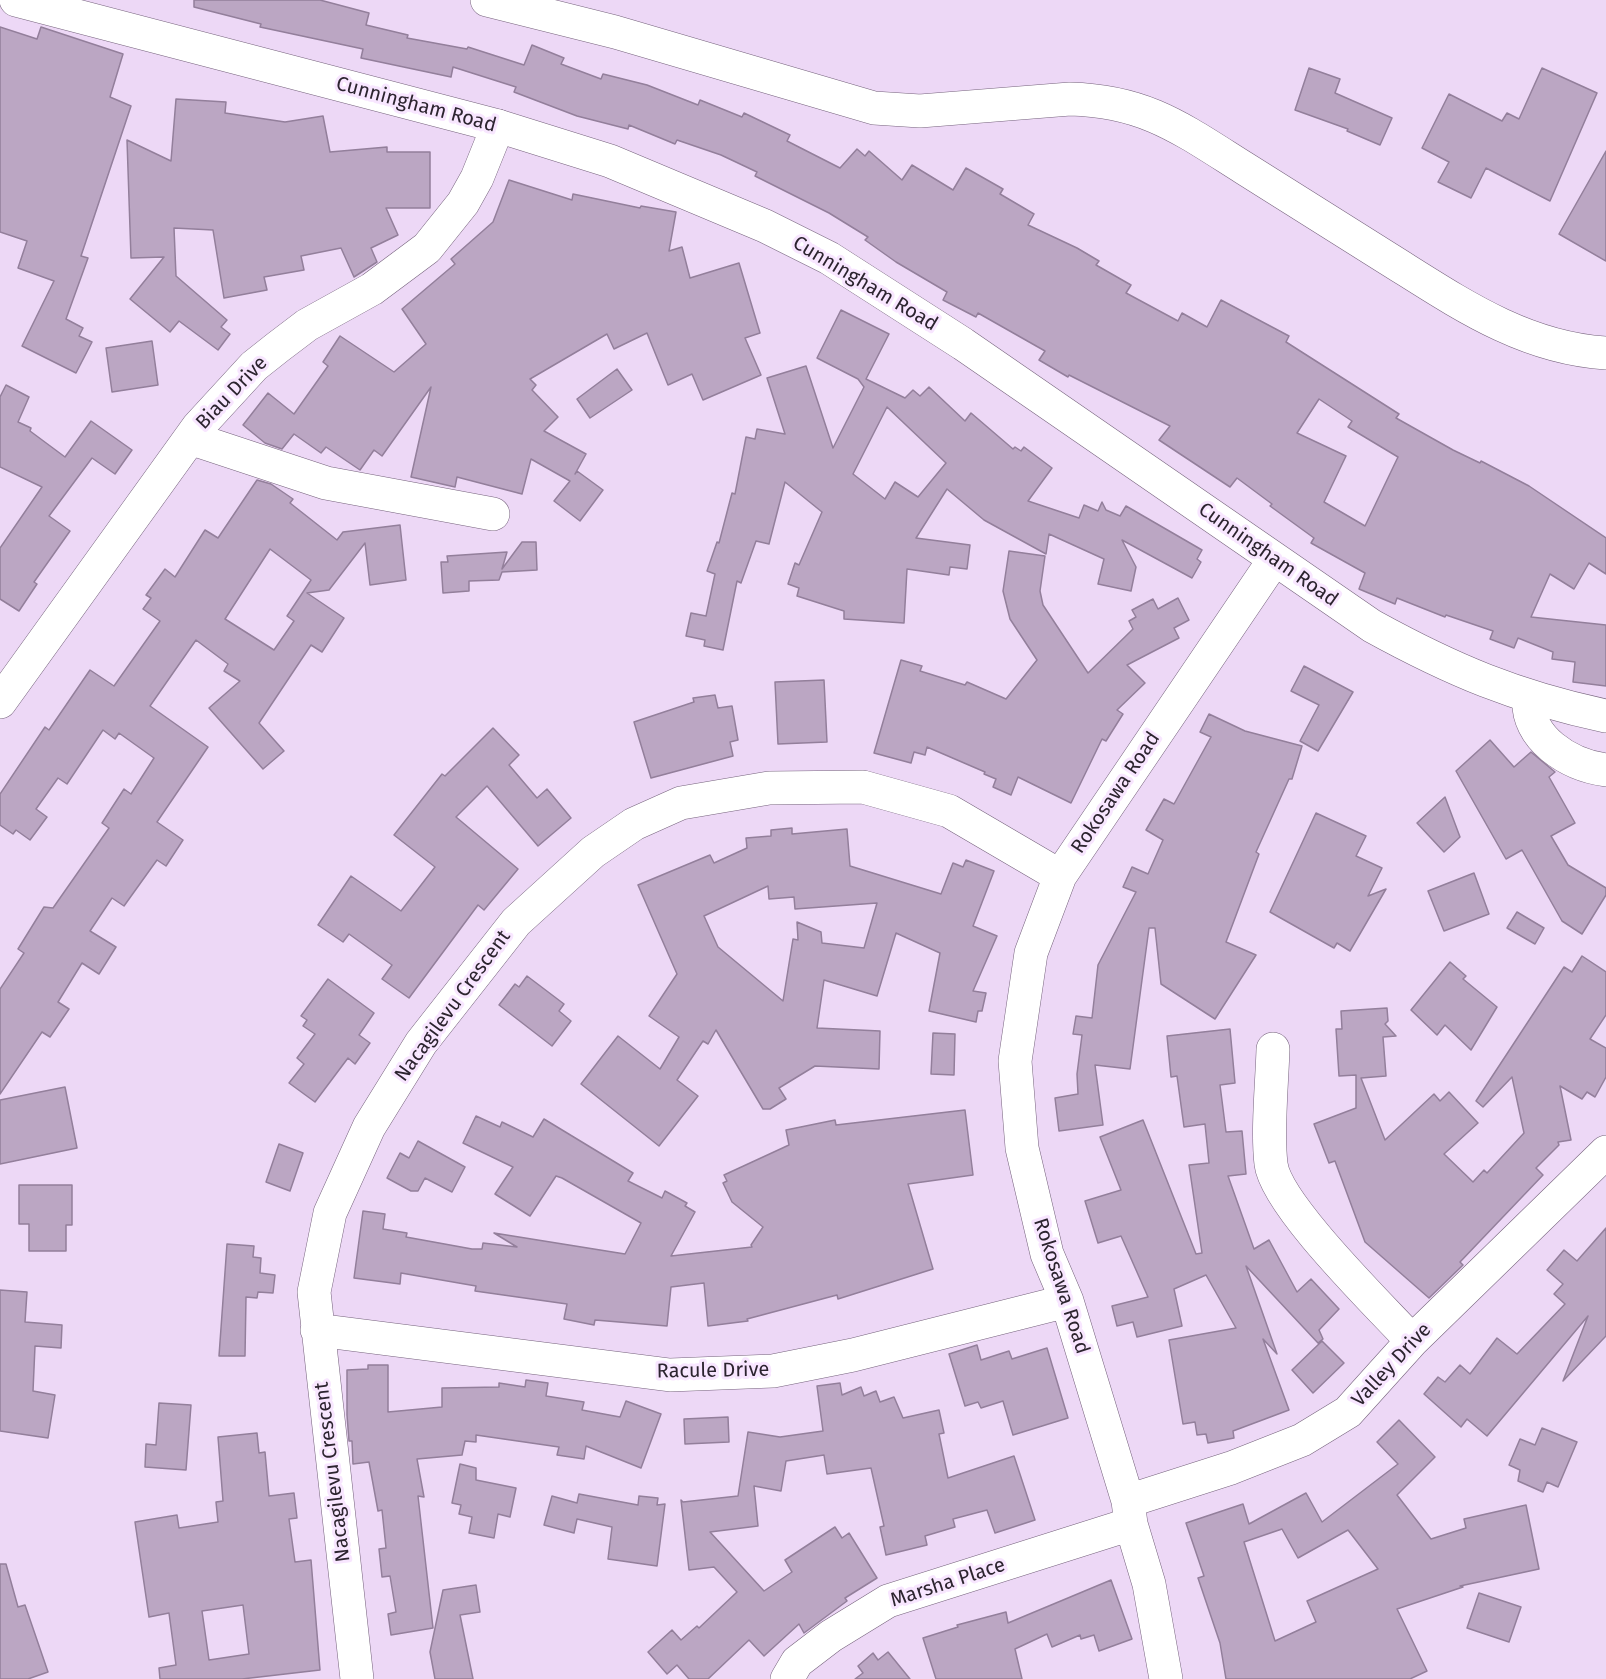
<!DOCTYPE html>
<html>
<head>
<meta charset="utf-8">
<style>
	body { margin:0 }
	canvas { display:block; background:#edd8f6 }
</style>
</head>
<body>
<canvas width="1606" height="1679"></canvas>
<script>
const c = document.querySelector('canvas').getContext('2d');
c.lineJoin = 'round';
function fill(path, color) { c.fillStyle = color; c.fill(path, 'evenodd'); }
function stroke(path, color, width, dash) { c.strokeStyle = color; c.lineWidth = width; c.lineCap = dash ? 'butt' : 'round'; c.setLineDash(dash || []); c.stroke(path); }
function label(font, color, halo, rows, align = 'center') {
  c.font = font + ' "Fira Sans",sans-serif'; c.lineWidth = 6; c.setLineDash([]); c.textBaseline = 'middle'; c.strokeStyle = halo; c.fillStyle = color; for (const [text, x, y, turn = 0] of rows) {
    c.save(); c.translate(x, y); c.rotate((+turn || 0) * Math.PI / 180); c.textAlign = isNaN(turn) ? turn : align; if (halo) c.strokeText(text, 0, 0); c.fillText(text, 0, 0); c.restore();
  }
}
const building = new Path2D(`
	M194,0H320L369,13L366,25L408,35L407,38L467,49L468,47L524,65L532,45L564,58L561,64L601,79L603,74L647,85L698,105L700,100L742,117L744,113L790,135L787,141L840,168L857,149L865,156L869,151L902,180L912,165L953,190L966,168L1003,189L1000,194L1034,214L1028,225L1077,248L1099,261L1096,265L1131,285L1126,293L1178,321L1182,313L1207,327L1221,300L1289,336L1286,342L1399,414L1396,418L1453,450L1480,463L1481,461L1529,486L1606,538V574L1589,563L1574,589L1550,574L1531,617L1606,625V686L1573,682L1575,662L1552,659L1553,652L1518,638L1514,648L1490,639L1493,631L1446,615L1445,617L1397,598L1395,604L1359,589L1365,573L1311,543L1314,538L1270,506L1272,504L1237,478L1230,487L1159,440L1170,426L1069,375L1068,377L1039,360L1045,351L978,313L976,317L943,300L947,292L896,262L865,240L868,237L829,213L755,176L757,172L721,155L677,140L675,144L629,125L628,129L577,116L514,92L516,87L453,67L451,77L361,58L363,49L260,27L261,24L194,7ZM1319,399L1352,421L1348,427L1398,457L1365,526L1324,502L1346,456L1297,433Z
	M0,27L37,39L41,27L123,54L110,97L131,106L81,256L88,258L66,319L83,328L79,336L92,342L76,373L22,346L54,281L18,268L27,241L0,232Z
	M1309,68L1340,79L1335,93L1392,118L1380,145L1347,131L1348,129L1295,110Z
	M1542,68L1597,93L1550,201L1486,168L1471,198L1438,182L1449,162L1422,148L1449,94L1502,121L1507,113L1519,119Z
	M176,99L226,102L225,113L285,122L323,116L330,152L387,147V152H430V208H386L398,235L371,248L377,262L354,277L341,248L301,256L304,270L264,277L267,290L224,298L213,230L174,228L176,276L227,320L221,327L230,334L218,350L179,321L170,332L130,299L164,257L131,258L127,140L171,161Z
	M1606,151V261L1559,234Z
	M509,180L572,200L573,194L640,208L641,206L676,212L669,251L682,247L690,278L739,263L760,333L745,338L761,375L703,400L692,374L668,385L647,333L614,349L607,334L530,379L536,385L532,390L558,417L544,431L586,454L575,474L577,471L603,490L580,521L554,501L570,481L531,459L522,494L457,477L455,487L411,477L431,387L382,456L374,450L360,470L326,447L321,453L294,434L282,449L265,443L243,425L268,393L294,414L328,366L323,362L340,336L394,372L426,344L402,309L455,264L451,259L493,222Z
	M841,310L889,334L866,379L905,398L913,390L920,396L929,387L965,421L971,413L1013,449L1015,447L1021,451L1024,447L1052,468L1028,501L1079,518L1084,505L1098,511L1102,502L1106,510L1120,516L1126,506L1202,550L1197,559L1201,562L1192,578L1122,540L1136,567L1131,591L1098,584L1104,559L1049,534L1046,554L984,520L947,489L916,538L970,545L967,569L950,567L949,575L907,569L904,623L844,619V611L797,596L799,588L788,584L795,563L799,565L822,512L785,482L769,544L756,541L741,583L737,581L723,650L704,646L705,640L686,636L691,613L706,616L715,574L707,571L717,542L719,543L732,493L735,494L746,437L755,439L757,429L785,434L767,378L806,366L833,448L864,387L858,379L817,358ZM887,407L946,463L918,497L895,482L885,499L853,474Z
	M152,341L158,385L112,392L106,348Z
	M617,369L632,390L590,418L577,399Z
	M6,385L29,397L18,422L31,428L30,431L65,457L91,421L132,450L115,474L92,458L49,516L70,531L34,582L37,584L19,611L0,599V548L42,487L0,467V397Z
	M257,480L271,484L293,499L290,503L337,540L343,532L400,525L406,580L370,585L365,543L329,590L307,593L344,618L322,652L311,645L259,723L284,751L263,769L209,708L240,681L224,671L228,664L196,640L150,706L208,747L157,822L183,840L166,866L157,860L124,906L112,898L90,931L116,947L99,974L82,963L58,1002L69,1009L50,1037L42,1032L0,1094V989L24,953L18,949L44,907L53,908L109,828L102,823L124,789L131,794L154,758L119,733L115,739L103,730L67,784L58,778L36,809L47,817L30,840L16,830L13,834L0,825V794L45,727L49,730L90,670L114,686L160,621L143,609L151,598L146,595L165,569L175,577L205,530L218,538ZM270,549L311,580L287,616L294,621L274,650L225,619Z
	M522,542H536L537,570L502,572L499,580L469,581V591L443,593L441,562H448L447,556L507,552L502,569Z
	M1009,551L1045,556L1040,591L1043,605L1088,673L1133,629L1129,621L1136,617L1132,610L1153,599L1158,609L1178,598L1189,620L1174,628L1179,638L1127,665L1145,683L1117,710L1123,714L1106,741L1102,739L1071,803L1018,777L1011,795L993,787L996,779L984,774L985,772L927,747L925,755L914,752L911,763L874,753L901,660L922,666L920,671L965,685L967,682L1006,699L1037,660L1010,619L1003,591Z
	M1304,666L1353,692L1318,751L1300,741L1319,705L1291,691Z
	M824,680L827,742L778,744L775,682Z
	M715,695L718,708L732,706L738,740L730,742L733,756L651,778L634,722L694,702L693,698Z
	M1209,714L1245,731L1302,746L1292,779H1289L1256,852L1259,854L1226,942L1256,955L1215,1019L1161,984L1155,928H1149L1130,1069L1095,1065L1103,1125L1059,1131L1055,1098L1078,1094L1077,1074L1082,1035L1073,1034L1076,1016L1092,1018L1098,965L1136,892L1123,887L1132,867L1148,874L1163,840L1146,830L1164,799L1174,804L1211,737L1200,732Z
	M493,728L519,755L509,765L537,798L547,789L571,818L538,846L487,786L456,817L518,869L484,910L478,905L409,998L382,979L392,965L349,934L343,942L318,925L351,876L401,911L435,867L394,835L442,774L445,776Z
	M1490,740L1514,767L1531,752L1555,772L1549,777L1575,823L1551,836L1568,865L1606,888V895L1582,934L1562,921L1522,850L1506,859L1456,771Z
	M1445,797L1460,837L1444,852L1417,823Z
	M1316,813L1366,836L1356,856L1382,868L1368,896L1386,889L1350,951L1337,943L1334,948L1270,912Z
	M792,828V834L847,829L850,866L941,894L953,863L963,867L966,860L994,871L973,926L997,936L973,991L986,993L982,1011H978L976,1022L929,1011L940,953L896,933L877,996L824,980L817,1028L880,1031L879,1069L815,1066L779,1088L786,1099L770,1109H763L716,1030L708,1044L703,1041L677,1080L698,1096L659,1146L581,1084L618,1036L660,1069L679,1037L649,1016L677,974L638,885L710,855L714,863L747,848L746,838L771,836V830ZM768,886L769,899L794,897L795,909L877,903L864,948L822,943L821,932L797,922L798,940L793,939L783,1001L718,947L704,916Z
	M1474,873L1489,914L1444,931L1428,891Z
	M1517,912L1544,928L1535,944L1507,928Z
	M1582,956L1606,972V1015L1590,1039L1606,1048V1077L1595,1097L1587,1092L1582,1099L1560,1086L1571,1140L1558,1142L1559,1145L1536,1168L1543,1175L1460,1262L1463,1265L1429,1298L1365,1242L1335,1161L1329,1163L1314,1124L1356,1108V1075L1339,1076L1336,1029H1342L1341,1011L1387,1008L1388,1021L1385,1024L1396,1036L1383,1037L1386,1076L1361,1078L1385,1140L1434,1094L1440,1101L1449,1092L1478,1123L1444,1154L1473,1182L1484,1170L1487,1173L1524,1133L1512,1077L1483,1107L1476,1101L1564,967L1572,972Z
	M1450,962L1466,976L1463,979L1497,1007L1471,1050L1445,1025L1437,1035L1411,1010Z
	M527,976L564,1004L559,1011L571,1021L552,1046L499,1005L515,984L519,987Z
	M328,979L374,1013L359,1035L370,1043L355,1064L348,1058L315,1102L289,1083L304,1064L297,1058L315,1034L303,1026L307,1020L301,1016Z
	M1230,1029L1235,1083L1220,1085L1226,1132L1242,1131L1246,1174L1228,1176L1254,1249L1269,1240L1297,1292L1311,1279L1339,1309L1319,1330L1323,1339L1318,1343L1246,1266L1277,1354L1263,1339L1289,1410L1233,1431L1234,1438L1208,1443L1206,1434L1197,1435L1195,1422L1183,1424L1169,1340L1236,1328L1206,1275L1174,1289L1182,1326L1137,1337L1133,1322L1117,1326L1112,1306L1148,1297L1121,1236L1098,1243L1085,1201L1121,1190L1100,1137L1143,1120L1196,1254L1202,1253L1189,1165L1209,1163L1205,1124L1184,1127L1177,1076L1171,1077L1167,1036Z
	M933,1033L955,1034L954,1075L931,1074Z
	M65,1087L77,1148L0,1164V1100Z
	M965,1110L973,1175L908,1184L933,1269L838,1299L837,1295L747,1319L748,1321L708,1326L704,1283L671,1287L667,1326L595,1320L594,1325L564,1319L567,1304L475,1291L476,1286L401,1273L400,1284L354,1278L363,1211L385,1214L383,1229L407,1233L406,1237L472,1249H482L483,1243L517,1247L494,1233L625,1254L641,1223L562,1178L556,1176L530,1216L495,1194L513,1167L463,1143L476,1116L500,1127L502,1122L533,1137L544,1119L633,1173L628,1181L662,1198L665,1191L687,1203L685,1206L695,1212L671,1256L752,1247L751,1245L763,1227L732,1202L723,1183L727,1181L724,1175L789,1145L786,1130L835,1120L836,1125Z
	M418,1141L465,1167L452,1192L425,1178L418,1191H411L387,1178L400,1153L409,1158Z
	M279,1144L303,1153L290,1191L266,1182Z
	M19,1185H72V1225H66V1251H29V1224H19Z
	M1606,1228V1336L1563,1381L1588,1316L1487,1436L1467,1419L1461,1427L1424,1394L1438,1377L1445,1382L1460,1365L1470,1374L1497,1338L1517,1354L1565,1304L1554,1294L1563,1284L1547,1270L1564,1250L1577,1261Z
	M227,1244L254,1246L253,1257L261,1258L260,1273L275,1275L273,1293L258,1292L257,1298L246,1297L245,1356H219Z
	M0,1290L27,1292L25,1322L62,1325L61,1348L35,1346L33,1391L55,1395L48,1438L0,1431Z
	M1322,1341L1344,1363L1313,1393L1292,1370Z
	M977,1345L981,1360L1009,1351L1012,1359L1047,1348L1068,1418L1013,1435L1003,1401L981,1408L978,1402L965,1406L949,1354Z
	M368,1365H388V1412L442,1407V1388L499,1387V1383L525,1387L526,1380L548,1383L546,1396L584,1402L582,1410L620,1417L626,1401L661,1414L641,1468L586,1446L584,1459L557,1455L559,1447L476,1435V1442L465,1441L462,1455L417,1459L424,1497L418,1496L433,1628L391,1635L388,1614L396,1612L390,1576L382,1577L379,1549L386,1548L382,1510L378,1511L369,1462L353,1464L352,1441H349L347,1415V1370L368,1369Z
	M840,1383L842,1395L861,1387L864,1396L876,1391L880,1402L894,1397L903,1418L939,1410L944,1433L939,1434L948,1478L1014,1456L1035,1520L995,1533L987,1510L953,1519L955,1527L925,1536L927,1545L886,1555L880,1527L884,1526L871,1468L827,1474L824,1455L786,1461L781,1491L754,1486L758,1526L710,1532L764,1591L792,1572L785,1560L835,1527L842,1538L849,1533L877,1578L845,1598L847,1601L804,1633L799,1624L764,1656L749,1640L708,1679H689L677,1665L667,1674L648,1652L672,1630L681,1640L697,1626L699,1628L737,1592L714,1567L689,1570L681,1500L683,1502L738,1496L748,1432L780,1437L823,1431L817,1386Z
	M159,1403L191,1405L186,1470L145,1467L146,1444L156,1445Z
	M728,1417L729,1442L685,1444L684,1419Z
	M1399,1420L1435,1457L1397,1495L1431,1539L1466,1528L1464,1519L1526,1505L1539,1569L1460,1586L1463,1587L1397,1609L1427,1671L1410,1679H1226L1220,1643L1198,1578L1204,1576L1186,1523L1243,1504L1249,1524L1306,1493L1322,1522L1398,1464L1377,1442ZM1282,1529L1298,1558L1348,1530L1378,1569L1307,1601L1316,1622L1275,1641L1244,1542Z
	M1542,1428L1577,1442L1558,1487L1547,1482L1543,1492L1518,1481L1520,1470L1509,1465L1520,1439L1535,1445Z
	M257,1433L259,1453L265,1452L269,1496L294,1493L297,1518L289,1519L295,1562L311,1560L320,1670L242,1679H160L159,1668L176,1665L169,1613L149,1617L135,1522L177,1515L179,1528L218,1522L216,1502L223,1501L218,1437ZM243,1605L249,1654L209,1660L202,1611Z
	M460,1464L476,1468V1480L516,1488L510,1517L498,1514L494,1538L469,1533L472,1517L459,1514L461,1505L452,1503Z
	M579,1494L638,1505L639,1496L658,1498L657,1505L665,1504L657,1566L608,1559L612,1527L577,1519L574,1533L544,1525L552,1496L577,1503Z
	M0,1564H6L18,1607L25,1605L48,1672L28,1679H0Z
	M1111,1580L1132,1639L1099,1651L1094,1635L1081,1639L1080,1635L1052,1647L1047,1634L1015,1649L1022,1679H936L923,1638L958,1627L957,1625L1006,1612L1008,1623Z
	M476,1585L480,1612L460,1615L473,1679H435L430,1652L443,1590Z
	M1479,1593L1521,1607L1509,1642L1467,1628Z
	M888,1652L910,1679H855L863,1673L858,1666L873,1653L878,1660Z`);
fill(building, '#bba6c3');
stroke(building, '#937f9b', 1.5);
const minor = new Path2D(`
	M487,0L615,32L874,108L920,111L1070,99C1146,101 1182,129 1244,168C1292,198 1340,228 1387,258C1456,301 1522,348 1606,353
	M190,438L326,483L493,514
	M1529,697C1525,738 1569,765 1606,770
	M0,702L198,427L254,366L278,347L307,325L372,289L427,248L463,203L477,178L498,126
	M1273,1049C1272,1083 1267,1131 1271,1164C1276,1205 1380,1306 1412,1341
	M317,1330L670,1375L773,1371L853,1355L1067,1301
	M1128,1501L1231,1468L1302,1440L1348,1412L1412,1341L1606,1152
	M357,1679L314,1292L330,1213L369,1127L421,1043L516,922L593,852L634,824L681,803L769,788L863,787L949,811L1060,876
	M787,1679L797,1662L831,1636L888,1601L1131,1524
	M1166,1679L1149,1584L1131,1524L1128,1501L1067,1301L1047,1254L1022,1148L1015,1061L1031,953L1060,876L1274,560`);
const major = new Path2D(`
	M16,0L498,126L610,161L765,226L829,258L963,344L1372,626C1452,670 1516,697 1606,716`);
stroke(minor, '#76637d', 34);
stroke(major, '#76637d', 34);
stroke(minor, '#fff', 33);
stroke(major, '#fff', 33);
label('20px', '#2c242f', '#f8e6ff', [
	["Cunningham Road",416,105,15],
	["Cunningham Road",865,284,31],
	["Biau Drive",232,393,-46],
	["Cunningham Road",1268,555,35],
	["Rokosawa Road",1116,793,-56],
	["Nacagilevu Crescent",453,1006,-54],
	["Rokosawa Road",1061,1286,72],
	["Valley Drive",1392,1365,-47],
	["Racule Drive",713,1371,-1],
	["Nacagilevu Crescent",333,1472,-97],
	["Marsha Place",948,1583,-18]
]);
</script>
</body>
</html>
